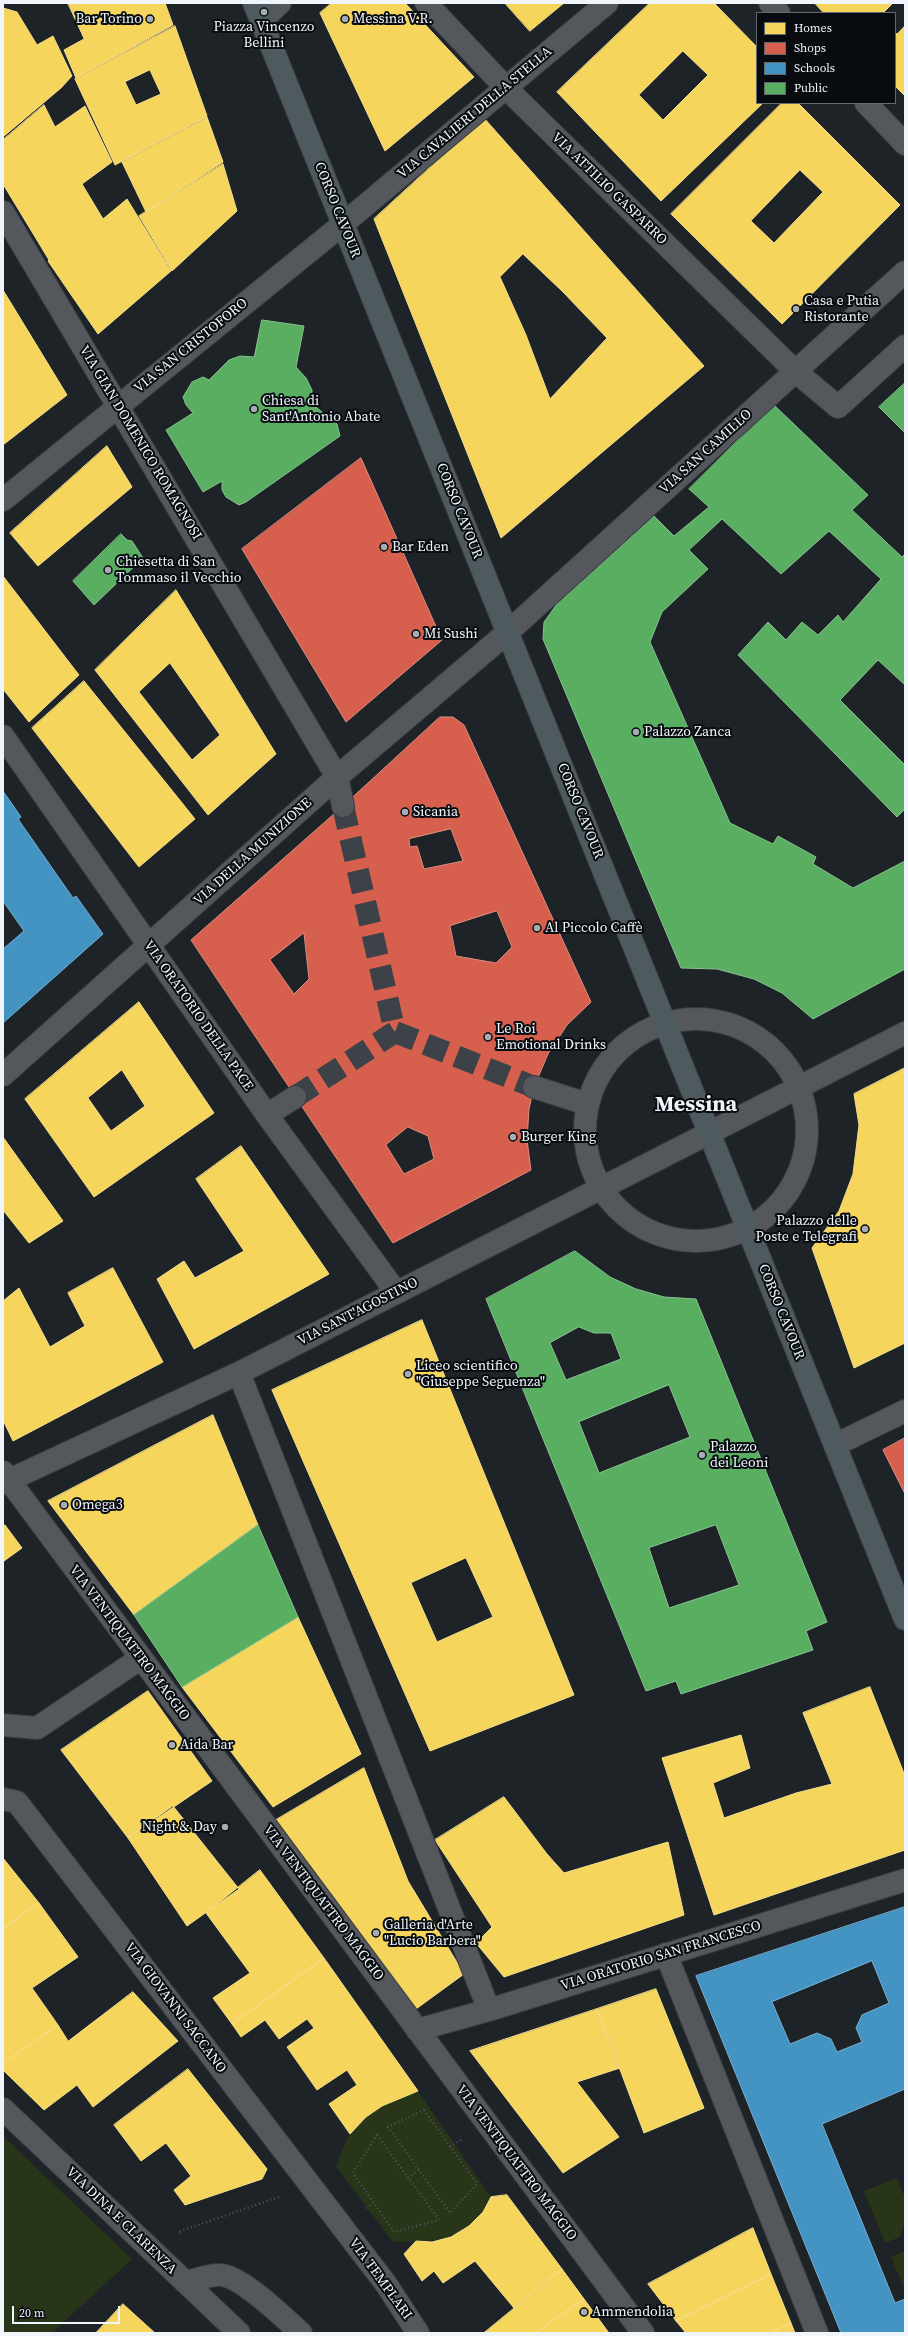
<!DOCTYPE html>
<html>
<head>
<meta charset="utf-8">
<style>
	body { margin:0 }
	#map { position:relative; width:908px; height:2336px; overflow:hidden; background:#1e2328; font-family:"Source Serif 4",serif }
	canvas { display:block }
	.frame { position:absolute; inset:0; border:4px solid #eff5fb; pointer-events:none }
	.legend { position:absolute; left:756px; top:12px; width:140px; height:92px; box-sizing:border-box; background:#080c10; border:1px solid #64696e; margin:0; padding:5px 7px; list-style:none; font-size:12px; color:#eff5fb }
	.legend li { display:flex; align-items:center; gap:8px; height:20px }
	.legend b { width:20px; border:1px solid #64696e }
	.scale { position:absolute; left:12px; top:2306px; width:108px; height:18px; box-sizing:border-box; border:2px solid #eff5fb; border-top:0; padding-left:5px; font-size:12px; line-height:14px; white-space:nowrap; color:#eff5fb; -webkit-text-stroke:3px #080c10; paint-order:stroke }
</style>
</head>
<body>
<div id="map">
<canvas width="908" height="2336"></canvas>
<div class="frame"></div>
<ul class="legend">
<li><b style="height:11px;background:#f6d55c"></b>Homes</li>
<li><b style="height:11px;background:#d6604d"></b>Shops</li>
<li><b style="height:11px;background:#4393c3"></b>Schools</li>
<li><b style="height:11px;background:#5aae61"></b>Public</li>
</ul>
<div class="scale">20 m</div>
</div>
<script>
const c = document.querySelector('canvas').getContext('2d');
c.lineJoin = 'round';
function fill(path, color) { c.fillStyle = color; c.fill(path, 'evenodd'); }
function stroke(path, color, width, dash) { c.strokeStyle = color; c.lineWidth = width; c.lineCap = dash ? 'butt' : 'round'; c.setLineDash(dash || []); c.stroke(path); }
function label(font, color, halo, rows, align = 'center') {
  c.font = font + ' "Source Serif 4",serif'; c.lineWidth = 4; c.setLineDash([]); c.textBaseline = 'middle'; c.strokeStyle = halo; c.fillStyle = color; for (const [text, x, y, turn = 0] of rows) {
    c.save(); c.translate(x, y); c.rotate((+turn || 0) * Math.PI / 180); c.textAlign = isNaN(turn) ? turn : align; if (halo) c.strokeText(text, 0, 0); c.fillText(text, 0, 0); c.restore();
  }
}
fill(new Path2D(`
	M418,2091L491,2197C467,2243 439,2241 393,2242L336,2166C341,2156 344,2144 350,2134C364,2110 393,2101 418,2091Z
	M3,2136L132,2259L52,2333H3Z
	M897,2178L905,2198V2220L900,2237L885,2243L864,2191Z
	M905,2251V2288H904L891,2257Z`), '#283518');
const homes = new Path2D(`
	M68,3H165L173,25L76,78L64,50L84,39Z
	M332,3H405L474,77L385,151L320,13Z
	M505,3H564L530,31Z
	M650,3H714L757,47V103H763L661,201L557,92ZM683,51L708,75L663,120L639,95Z
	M815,3H893L883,13H824Z
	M3,8L17,12L37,45L53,36L72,76L61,88L3,137Z
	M175,26L207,116L115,165L75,79ZM150,70L161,94L136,105L125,82Z
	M905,26V96L895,86V32L897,34Z
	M782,103H798L900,205L782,324L671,214ZM800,170L823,192L774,243L751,221Z
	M44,105L55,127L85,106L112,162L82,184L103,219L127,199L171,271L98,334L48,261L49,260L3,184V140Z
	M207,117L223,162L146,212L122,162Z
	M484,118L704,366L501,538L374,219ZM523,254L563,292L607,338L550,399L526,335L500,277Z
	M223,164L237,211L172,271L139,216Z
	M3,290L67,395L3,445Z
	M107,446L132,487L38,566L10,533Z
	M3,576L79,675L29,722L3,689Z
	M176,590L276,754L208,815L95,670ZM170,663L220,735L192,760L139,692Z
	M84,681L195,819L139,867L32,728Z
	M139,1002L214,1113L94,1197L25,1099ZM122,1070L145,1106L111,1131L88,1098Z
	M905,1068V1343L854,1368L812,1248L839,1211L853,1174L859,1125L854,1094Z
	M3,1137L63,1221L29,1243L3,1210Z
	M241,1146L329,1274L194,1349L157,1279L184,1261L195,1278L244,1251L196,1179Z
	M113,1268L163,1362L13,1441L3,1420V1301L19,1288L50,1347L85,1326L68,1293Z
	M422,1320L574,1695L430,1751L272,1390ZM466,1558L493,1617L437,1642L411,1583Z
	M213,1415L258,1525L134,1615L48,1501Z
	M5,1525L22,1548L4,1561L3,1527Z
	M298,1617L361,1754L273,1807L182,1687Z
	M870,1687L905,1776V1850L714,1915L662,1758L741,1735L750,1768L713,1783L724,1818L796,1793L832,1784L803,1713Z
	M148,1691L212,1781L128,1838L61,1750Z
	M364,1768L408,1881L464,1974L416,2009L276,1820Z
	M504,1797L547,1854L564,1873L668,1842L684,1915L504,1977L476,1943L492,1927L435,1840Z
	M173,1806L239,1889L187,1926L128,1838Z
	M3,1858L39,1903L3,1929Z
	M260,1870L324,1958L232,2024L213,1998L250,1973L206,1913Z
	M39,1903L78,1957L32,1988L58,2025L3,2063V1929Z
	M324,1958L418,2091L382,2106L366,2117L350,2134L329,2104L357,2085L347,2070L317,2090L287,2047L314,2028L307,2019L279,2039L265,2020L241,2037L232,2024Z
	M656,1989L704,2108L644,2133L597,2009Z
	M133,1992L178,2041L93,2107L77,2085L44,2110L3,2070V2063L58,2025L68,2041Z
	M597,2009L620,2068L577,2082L619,2137L563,2173L470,2051Z
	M188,2069L267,2169L262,2179L185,2205L174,2190L191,2176L166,2143L141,2161L114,2125Z
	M507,2195L562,2269L514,2308L475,2261L443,2283L434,2271L422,2281L404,2254L416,2241L432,2242L451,2237L469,2226L483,2212L491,2197Z
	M753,2228L771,2274L676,2321L648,2284Z
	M562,2269L584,2299L536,2333H484Z
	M771,2274L791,2323L770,2333H686L676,2321Z
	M584,2299L609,2333H536Z
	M123,2304L155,2333H96Z
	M791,2323L795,2333H770Z`);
fill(homes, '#f6d55c');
stroke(homes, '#f4df8c', 1);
const shops = new Path2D(`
	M361,458L442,640L346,722L242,549Z
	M440,717H453L464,725L591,1002L567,1025L548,1054L534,1087L529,1109L527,1140L531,1170L393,1243L191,940L343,806ZM451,829L463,861L424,869L417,846L410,847L409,839ZM497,911L512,947L496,963L456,956L450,926ZM304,933L309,979L294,994L270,960ZM408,1127L428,1136L434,1159L404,1174L386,1145Z
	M905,1438V1494L883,1450Z`);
fill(shops, '#d6604d');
stroke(shops, '#de8d81', 1);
const schools = new Path2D(`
	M3,791L21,817L18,819L73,898L76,896L103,934L3,1023V949L24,931L3,901Z
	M905,1907V2089L822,2124L895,2303L905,2299V2333H841L696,1976ZM872,1961L889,2003L862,2015L856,2028L862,2042L837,2052L831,2039L817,2033L790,2044L772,2002Z`);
fill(schools, '#4393c3');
stroke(schools, '#77b0d4', 1);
const public = new Path2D(`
	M262,320L304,326L296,367L306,378L312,390V404L337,424L340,436L246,502L239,505L226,497L222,490V481L203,492L166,430L193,413L186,405L183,397L192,382L203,377L209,380L229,360L240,356L254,357Z
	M905,383V433L879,407Z
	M774,405L868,495L852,510L902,557L905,554V685L878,660L840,700L905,765V809L897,817L738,655L768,622L786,640L802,622L818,635L838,615L843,622L881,579L829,531L781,574L722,519L689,550L708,569L662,612L650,642L730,823L773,844L778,836L816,857L813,864L853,888L905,861V969L813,1019L782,993L754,979L717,969L681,968L543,639L544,622L557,604L654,516L674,536L709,507L689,489Z
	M121,534L127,540L132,541L143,558L94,605L73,581Z
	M575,1251L610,1277L636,1289L664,1297L696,1299L827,1622L806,1631L813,1650L681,1694L676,1681L646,1691L486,1299ZM579,1327L594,1333H611L621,1359L566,1380L550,1343ZM669,1385L690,1437L599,1473L579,1422ZM716,1525L739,1585L669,1608L649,1548Z
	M258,1525L298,1617L182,1687L134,1615Z`);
fill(public, '#5aae61');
stroke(public, '#87c38f', 1);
stroke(new Path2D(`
	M343,806L395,1032
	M395,1032L534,1087
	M295,1097L395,1032`), '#3d4248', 22, [22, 11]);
const minor = new Path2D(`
	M426,3L506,88L795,371L838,407L905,346
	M770,3L779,13
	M261,21L280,3
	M866,103L905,144
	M3,212L337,777L343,806
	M3,500L343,224L607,3
	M3,736L267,1115L396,1292
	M585 1130a111 111 0 1 1 222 0a111 111 0 1 1-222 0Z
	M3,1075L337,777L508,632L905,272
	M534,1087L587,1104
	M267,1115L295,1097
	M239,1373L489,2010
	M835,1445L905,1411
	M3,1472L643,2333
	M3,1483L239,1373L905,1033
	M3,1725L37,1728L141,1658
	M3,1799L17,1802L386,2284L418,2333
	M666,1954L817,2333
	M417,2030L489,2010L905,1880
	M3,2109L239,2333
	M185,2282C196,2280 208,2275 219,2275C240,2274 285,2319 301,2333`);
const major = new Path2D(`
	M254,3L905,1619`);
stroke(minor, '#3b3e42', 24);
stroke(major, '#3b3e42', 24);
stroke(new Path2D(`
	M424,2110L477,2184L450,2213L388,2127Z
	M377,2135L439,2220L394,2232L353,2173Z
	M450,2147L462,2139
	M408,2178L419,2170
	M366,2208L373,2203
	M180,2233L178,2232L282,2196`), '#515458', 2.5, [1, 3]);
stroke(minor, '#54575b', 22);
stroke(major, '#4e5a5e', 22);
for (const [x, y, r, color] of [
	[264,12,4,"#a6acb1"],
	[150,19,4,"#a6acb1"],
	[345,19,4,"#a6acb1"],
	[796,309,4,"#a6acb1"],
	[254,409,4,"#a6acb1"],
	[384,547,4,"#a6acb1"],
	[108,570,4,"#a6acb1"],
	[416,634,4,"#a6acb1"],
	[636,732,4,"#a6acb1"],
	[405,812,4,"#a6acb1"],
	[537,928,4,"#a6acb1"],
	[488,1037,4,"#a6acb1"],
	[513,1137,4,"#a6acb1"],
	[865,1229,4,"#a6acb1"],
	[408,1374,4,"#a6acb1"],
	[702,1455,4,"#a6acb1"],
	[64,1505,4,"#a6acb1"],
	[172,1745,4,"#a6acb1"],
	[225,1827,4,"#a6acb1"],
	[376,1933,4,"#a6acb1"],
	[584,2312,4,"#a6acb1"]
]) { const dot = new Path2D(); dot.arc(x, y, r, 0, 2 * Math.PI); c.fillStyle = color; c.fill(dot); stroke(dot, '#080c10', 1.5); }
label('14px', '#eff5fb', '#080c10', [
	["Bar Torino",142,19,"right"],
	["Messina V.R.",353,19],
	["Piazza Vincenzo",264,27,"center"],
	["Bellini",264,43,"center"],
	["Casa e Putia",804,301],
	["Ristorante",804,317],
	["Chiesa di",262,401],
	["Sant'Antonio Abate",262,417],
	["Bar Eden",392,547],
	["Chiesetta di San",116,562],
	["Tommaso il Vecchio",116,578],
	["Mi Sushi",424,634],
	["Palazzo Zanca",644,732],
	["Sicania",413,812],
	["Al Piccolo Caffè",545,928],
	["Le Roi",496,1029],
	["Emotional Drinks",496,1045],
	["Burger King",521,1137],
	["Palazzo delle",857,1221,"right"],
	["Poste e Telegrafi",857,1237,"right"],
	["Liceo scientifico",416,1366],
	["\"Giuseppe Seguenza\"",416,1382],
	["Palazzo",710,1447],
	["dei Leoni",710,1463],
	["Omega3",72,1505],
	["Aida Bar",180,1745],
	["Night & Day",217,1827,"right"],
	["Galleria d'Arte",384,1925],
	["\"Lucio Barbera\"",384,1941],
	["Ammendolia",592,2312]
], 'left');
label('14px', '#eff5fb', '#080c10', [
	["VIA CAVALIERI DELLA STELLA",475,113,-40],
	["VIA ATTILIO GASPARRO",609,189,44],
	["CORSO CAVOUR",337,210,68],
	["VIA SAN CRISTOFORO",191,346,-39],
	["VIA GIAN DOMENICO ROMAGNOSI",140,443,59],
	["VIA SAN CAMILLO",706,452,-42],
	["CORSO CAVOUR",459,511,68],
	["CORSO CAVOUR",580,811,68],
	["VIA DELLA MUNIZIONE",253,852,-42],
	["VIA ORATORIO DELLA PACE",198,1016,55],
	["VIA SANT'AGOSTINO",358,1312,-27],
	["CORSO CAVOUR",781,1312,68],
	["VIA VENTIQUATTRO MAGGIO",129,1643,53],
	["VIA VENTIQUATTRO MAGGIO",323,1903,53],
	["VIA ORATORIO SAN FRANCESCO",661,1956,-17],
	["VIA GIOVANNI SACCANO",175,2008,53],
	["VIA VENTIQUATTRO MAGGIO",516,2163,53],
	["VIA DINA E CLARENZA",121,2221,44],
	["VIA TEMPLARI",380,2279,54]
]);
label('bold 22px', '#eff5fb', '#080c10', [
	["Messina",696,1105]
]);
</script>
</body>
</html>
